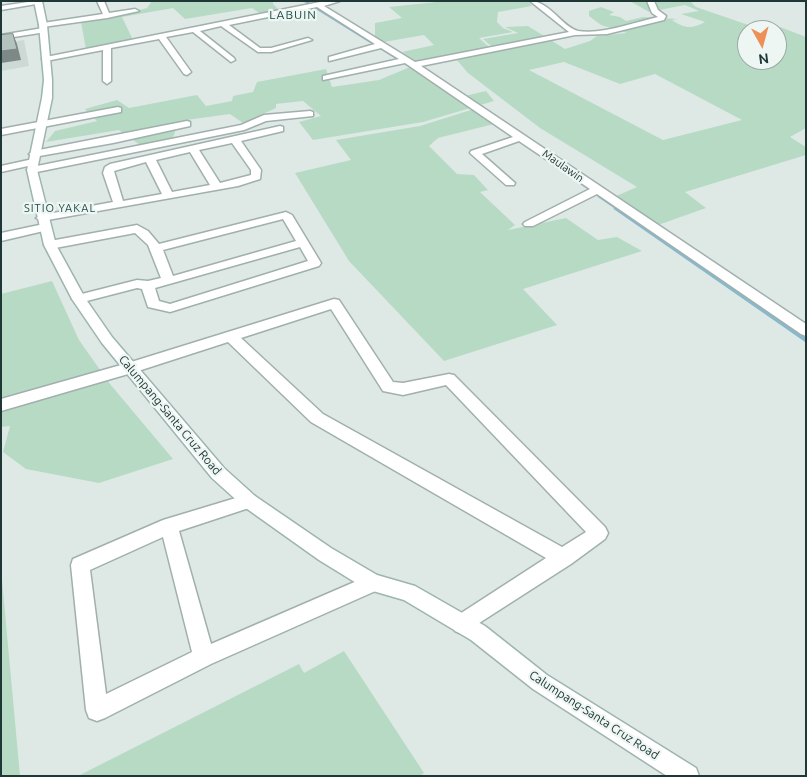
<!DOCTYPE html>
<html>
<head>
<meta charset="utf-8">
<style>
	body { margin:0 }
	#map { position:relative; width:807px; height:777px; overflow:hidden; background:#dee9e6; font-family:Ubuntu,sans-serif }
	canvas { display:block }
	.frame { position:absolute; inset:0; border:2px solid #203835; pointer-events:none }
	.north { position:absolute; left:737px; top:20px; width:50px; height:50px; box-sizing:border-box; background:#eef6f3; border:1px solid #9caaa7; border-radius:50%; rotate:173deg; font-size:14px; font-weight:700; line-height:20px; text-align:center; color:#203835 }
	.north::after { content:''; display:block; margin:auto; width:18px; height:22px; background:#ed9057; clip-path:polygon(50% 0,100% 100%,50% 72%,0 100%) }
</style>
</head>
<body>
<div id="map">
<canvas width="807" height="777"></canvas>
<div class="frame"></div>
<div class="north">N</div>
</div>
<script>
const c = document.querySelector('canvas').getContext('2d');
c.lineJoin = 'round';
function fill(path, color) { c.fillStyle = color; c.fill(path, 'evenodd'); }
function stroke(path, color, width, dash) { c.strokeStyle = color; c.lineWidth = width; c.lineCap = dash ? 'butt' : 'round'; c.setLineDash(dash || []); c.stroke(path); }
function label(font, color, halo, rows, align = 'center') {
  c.font = font + ' Ubuntu,sans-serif'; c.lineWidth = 4.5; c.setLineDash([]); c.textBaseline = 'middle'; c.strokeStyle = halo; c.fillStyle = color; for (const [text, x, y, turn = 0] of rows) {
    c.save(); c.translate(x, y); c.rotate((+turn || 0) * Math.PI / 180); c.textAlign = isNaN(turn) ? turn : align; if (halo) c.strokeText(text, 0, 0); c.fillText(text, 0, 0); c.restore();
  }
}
fill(new Path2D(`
	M24,40L29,66L1,71V44Z`), '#ccd9d5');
fill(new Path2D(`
	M152,1H273V4L280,11L262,15L252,8L185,19L173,8L122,17L133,40L86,49L81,22L138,12L140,10L147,8Z
	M446,1H528L532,6L498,12L497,22L503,28L513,32L479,38L489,47L417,62L402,52L434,45L424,35L384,42L375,37V23L402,18L389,7Z
	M630,1H690L696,7L763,30H747V60H777V30H769L780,27L806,37V128L790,137L806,147V155L685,192L706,208L658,225L614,197L637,187L540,128L468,73L456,59L502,50L490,45L483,39L518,33L505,27L528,26L565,49L590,41L597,36L627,33L601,25L589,16V11L601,7L614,12L609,15L620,17L626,21L643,17L678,19L672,20C685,29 692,29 705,22L681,14L699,11L685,5L649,12ZM564,62L620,84L655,74L742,120L663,140L529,70Z
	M410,67L456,98L486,91L494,101L423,122L313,140L299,122L321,116L303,101L276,104V108L243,123L230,114L179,121L172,140L140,145L119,130L46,142L55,131L97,121L85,109L117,100L129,108L197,95L206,106L232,101L233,96L253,92L257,82L326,69L332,87L379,80Z
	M474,109L494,124L438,138L429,146L457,174L474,175L488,190L480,192L515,225L508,230L566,218L598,240L617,237L642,251L523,289L557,325L444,361L349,261L295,173L351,160L336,140L420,126Z
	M52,281L79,340L110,384L173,459L99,483L26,469L3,452L10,426L1,427V294Z
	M1,569L20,776H1Z
	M344,651L424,773L420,776H78L299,664L304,673Z`), '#b7dac5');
stroke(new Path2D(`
	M305,1L411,67`), '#86b9cd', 2.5);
stroke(new Path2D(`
	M573,177L587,187
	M599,196L618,209`), '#86b9cd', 3);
stroke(new Path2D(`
	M616,208L806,340`), '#86b9cd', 4.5);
const minor = new Path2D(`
	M35,1L42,3L1,10V6Z
	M97,1H104L109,13L135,9L139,11L107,18L43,27L39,25L43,23L103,14Z
	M325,1H340L324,6L415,62L569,32L530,1C550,1 562,27 578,31C602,35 635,22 658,17L652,13L647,1H654L658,10L666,16L664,20L607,34L575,35L421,66L806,324V336L801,334L597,194L533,226H525L523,224L525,222L590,189L519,141L482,154L515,183L514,185H506L470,153L471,151L513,137L405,63L323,80V76L399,59L381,48L329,61V57L375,44L317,7L229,25L260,48H271L308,38L312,40L271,52H258L221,26L200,31L234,58L235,60L231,62L193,32L166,37L191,72L187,75L184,74L159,39L111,48V81L107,84L103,81V50L46,61L42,59L46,57Z
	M43,28L47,30L46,32L1,39V35Z
	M118,107L121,108V112L1,135V129Z
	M310,111L313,112V116L266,121L244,130L32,173L27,170L32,167L241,125L264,115Z
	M187,121L190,122V126L113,143L34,157L29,154L34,151Z
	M280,126L283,127V131L241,141L261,170L260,179L238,186L42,221L36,218L42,215L113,202L103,173L105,167L110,164ZM232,143L251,170V175L220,183L199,150ZM190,152L210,185L172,192L156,160ZM146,162L162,194L123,201L114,171Z
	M33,159L37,160L38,162L37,164L1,172V166Z
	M286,212L292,215L321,263L319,266L170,312L148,307L142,289L137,288L79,303L72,299L74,296L137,280L148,281L161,278L148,245L135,233L50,249L44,245L50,241L137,225L148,231L159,244ZM283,219L296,241L173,276L163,250ZM300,247L308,261L170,304L159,301L155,288Z
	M44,224L48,226L50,228L48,230L1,241V233Z
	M334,299L339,300L393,382L403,383L449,374L454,375L605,527L608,533L605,539L571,564L462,634L455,631L452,624L455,617L546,558L311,422L228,342L135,372L1,411V399L128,363ZM331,309L383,391L403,395L446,385L586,532L562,547L323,414L241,338Z
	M249,494L255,496L258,501L255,506L179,531L211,644L373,574L380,577L382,583L380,589L211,664L105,718L97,721L89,718L86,710L71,565L73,559L163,520ZM163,537L192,652L106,694L90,570Z`);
const secondary = new Path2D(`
	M34,1H42L47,25L52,80V98L37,170L56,245L85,298L112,337L224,468L255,496L331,548L377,575L415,586L485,626L547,675L696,768L699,776H667L533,689L471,640L404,600L366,589L319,560L243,506L212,478L102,343L72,299L44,245L27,170L42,98L44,80L39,25Z`);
stroke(minor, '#a1b0ad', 3);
stroke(secondary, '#9db4af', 3);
fill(minor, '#fff');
fill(secondary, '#fff');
fill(new Path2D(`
	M13,34L17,44L21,60L1,63V51Z`), '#7d8986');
const building = new Path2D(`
	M13,34L17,49L1,51V35Z`);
fill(building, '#b3c4bf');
stroke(building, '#7d8986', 1);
label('11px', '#203835', '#eef6f3', [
	["Maulawin",563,166,35]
]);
c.letterSpacing = '1px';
label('11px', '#1d4944', '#eef6f3', [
	["SITIO YAKAL",60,208]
]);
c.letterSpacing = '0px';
c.letterSpacing = '1px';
label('12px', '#1d4944', '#eef6f3', [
	["LABUIN",293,15]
]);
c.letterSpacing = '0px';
label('12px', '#203835', '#eef6f3', [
	["Calumpang-Santa Cruz Road",170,415,50],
	["Calumpang-Santa Cruz Road",594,715,33]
]);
</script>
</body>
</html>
